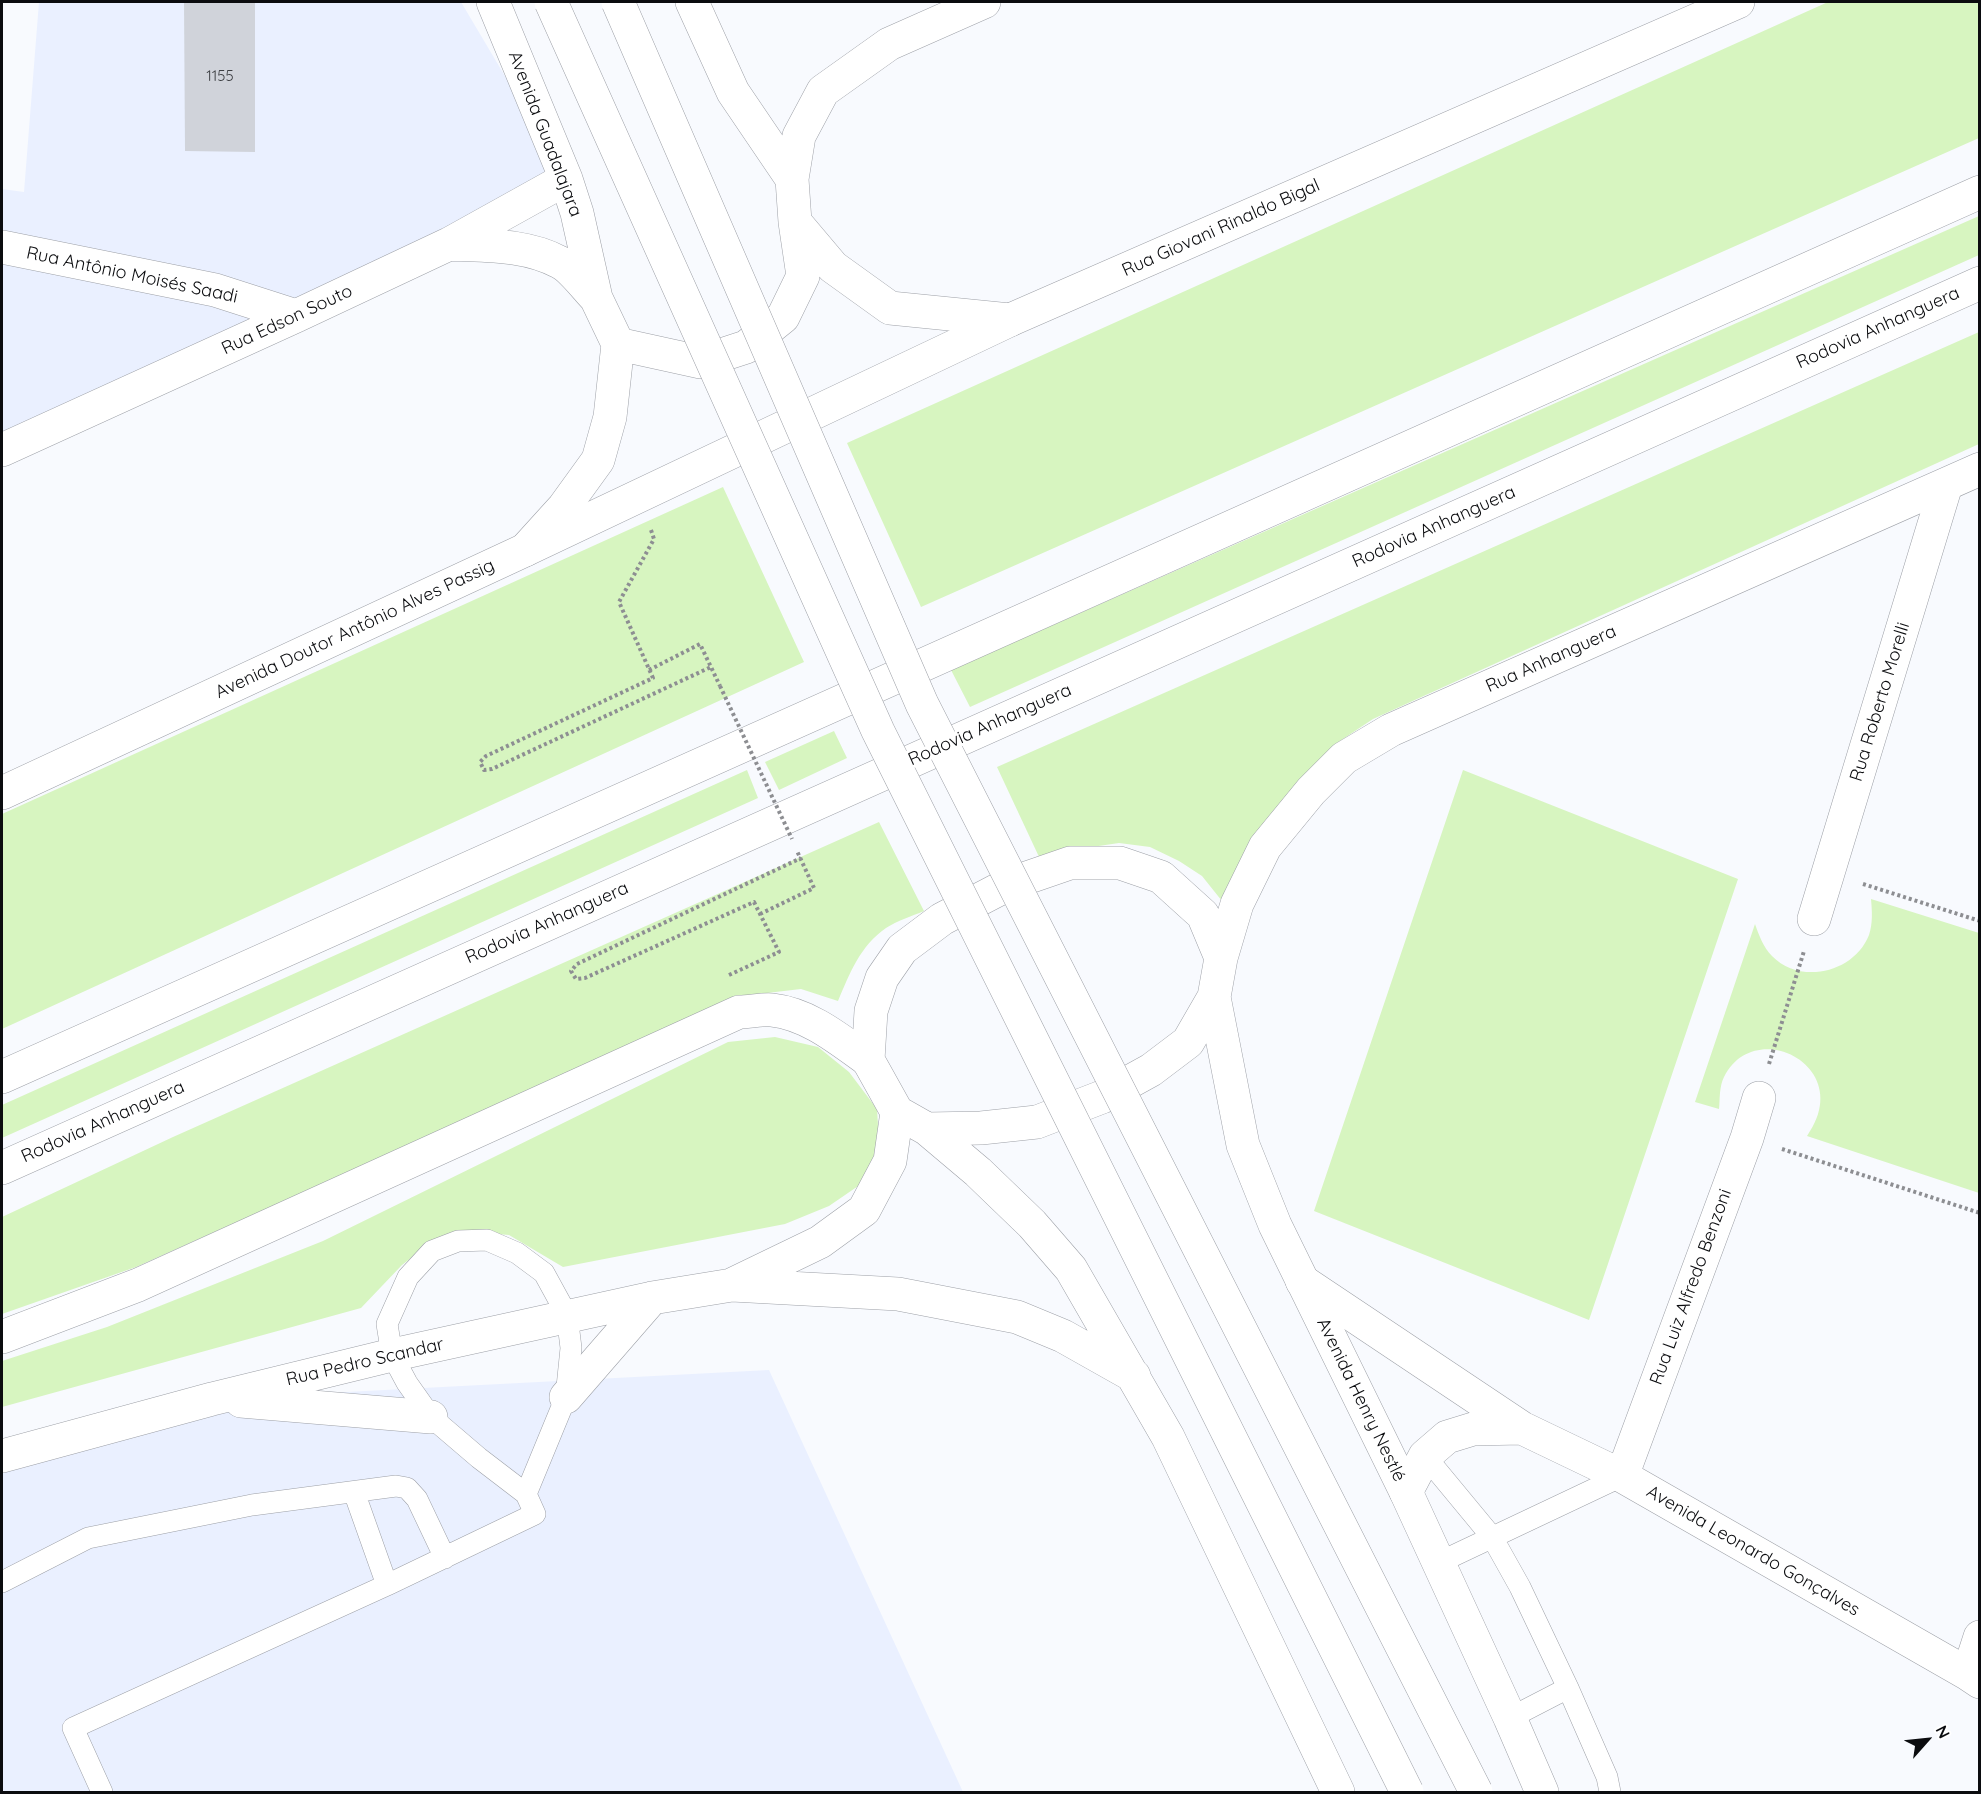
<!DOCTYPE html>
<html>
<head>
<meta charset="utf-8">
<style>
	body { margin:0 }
	#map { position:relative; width:1981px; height:1794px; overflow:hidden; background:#f8fafe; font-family:Quicksand,sans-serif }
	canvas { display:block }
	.frame { position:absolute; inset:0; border:3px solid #0b0c0f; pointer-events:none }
	.north { position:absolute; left:1897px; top:1710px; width:60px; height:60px; -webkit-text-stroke:4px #fff; paint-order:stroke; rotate:63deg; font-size:16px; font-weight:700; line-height:24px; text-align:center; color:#0b0c0f }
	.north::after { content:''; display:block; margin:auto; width:21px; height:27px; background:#0b0c0f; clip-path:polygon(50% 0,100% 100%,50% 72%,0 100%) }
</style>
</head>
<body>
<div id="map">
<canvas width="1981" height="1794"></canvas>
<div class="frame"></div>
<div class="north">N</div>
</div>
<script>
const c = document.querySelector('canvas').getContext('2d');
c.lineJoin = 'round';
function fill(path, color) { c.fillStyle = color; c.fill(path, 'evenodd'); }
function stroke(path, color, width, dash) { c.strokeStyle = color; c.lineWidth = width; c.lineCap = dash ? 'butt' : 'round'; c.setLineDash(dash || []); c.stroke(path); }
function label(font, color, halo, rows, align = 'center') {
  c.font = font + ' Quicksand,sans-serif'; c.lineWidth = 6; c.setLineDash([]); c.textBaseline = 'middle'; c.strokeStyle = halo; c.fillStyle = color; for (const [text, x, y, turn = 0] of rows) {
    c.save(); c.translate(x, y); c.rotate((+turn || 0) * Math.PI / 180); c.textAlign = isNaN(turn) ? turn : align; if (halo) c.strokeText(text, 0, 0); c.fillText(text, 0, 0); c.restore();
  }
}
fill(new Path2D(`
	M39,2H461L566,179L2,452V189L24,192Z
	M769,1370L963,1792H2V1455L212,1399Z`), '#eaf0ff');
fill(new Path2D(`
	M1828,2H1979V138L921,607L847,443Z
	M1979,216V255L970,707L951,670Z
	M1979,332V444L1373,719L1337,743L1312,767L1278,806L1222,901L1202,876L1179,861L1150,847L1119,843L1085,848L1040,859L997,767Z
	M723,487L804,662L2,1029V814Z
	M834,731L847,758L779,790L765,762Z
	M747,770L758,798L2,1138V1105Z
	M1463,770L1738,879L1589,1320L1314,1211Z
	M879,822L924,911C912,916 897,921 886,928C860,946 850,973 838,1001L801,989L767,993L392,1153L136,1267L2,1314V1217L173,1137Z
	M1871,899L1979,933V1193L1807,1136C1857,1067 1755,1015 1724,1077C1719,1087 1720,1099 1719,1109L1695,1102L1755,924C1759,935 1763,947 1772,956C1800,985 1854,973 1869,935C1873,923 1872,911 1871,899Z
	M775,1037L818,1047L849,1072L877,1109L879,1142L864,1182L829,1206L785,1224L563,1267L509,1235L473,1232L433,1241L402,1265L361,1308L2,1407V1361L107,1327L323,1241L728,1042Z`), '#d7f5c0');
fill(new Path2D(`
	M184,2H255V152L185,151Z`), '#d0d3da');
const lane = new Path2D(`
	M487,1240L517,1253L544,1273L567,1315L571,1348L566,1397L526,1494L479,1458L431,1417L407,1383L392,1355L387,1324L408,1277L432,1251L458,1241Z
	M1425,1456L1492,1537L1520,1587L1568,1688L1510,1718
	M1438,1563L1622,1476
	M2,1582L88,1538L252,1505L396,1486L407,1488L417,1499L445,1558
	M387,1585L535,1514L526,1494
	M1568,1688L1607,1777L1610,1792
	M102,1792L73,1728L387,1585L354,1492`);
const street = new Path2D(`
	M493,2L566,179L577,213L596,298L618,344L700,362L746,347L783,317L803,276L795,222L792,179L733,92L692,2
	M792,179L799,136L823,91L889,44L984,2
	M795,222L833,267L890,308L1010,320
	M449,244C486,246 525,244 559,262C571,267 586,288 596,298
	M2,247L215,290L296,316
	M2,450L296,316L449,244L566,179
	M525,550L564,507L598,460L610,417L618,344
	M1814,919L1946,485
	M1302,1281L1522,1428L1622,1476L1968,1674L1980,1682
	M1622,1476L1747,1138L1759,1098
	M1406,1492L1425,1456L1447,1437L1473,1429L1522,1428
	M1968,1674L1980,1637`);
const secondary = new Path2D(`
	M2,793L525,550L1010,320L1738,2
	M1221,958L1237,904L1265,847L1311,791L1344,758L1391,730L1980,469
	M1214,997L1188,1042L1151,1070L1102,1097L1037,1122L981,1128L927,1129L897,1112L868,1060L871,1011L882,978L902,949L942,919L1009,884L1070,863H1120L1161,877L1203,915L1221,958L1214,997L1243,1145L1275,1225L1406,1492L1510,1718L1542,1792
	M927,1129L978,1172L1032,1224L1071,1269L1168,1437L1338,1792
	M733,1284L820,1242L864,1210L890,1161L897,1112
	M566,1397L652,1298
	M241,1401L431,1417
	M2,1456L212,1399L392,1355L652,1298L732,1285L898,1294L1017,1317L1063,1336L1134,1376`);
const highway = new Path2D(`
	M2,1077L1980,192
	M2,1168L1980,283
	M2,1337L138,1285L739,1012C750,1012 762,1009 772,1010C809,1014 840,1040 868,1060`);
stroke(lane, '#9da0a7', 22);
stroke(street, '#9da0a7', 34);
stroke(secondary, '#9da0a7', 34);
stroke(highway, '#9da0a7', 34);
stroke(new Path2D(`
	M651,530L654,539L619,602L653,678L486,756L480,762L484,770L492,769L711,667
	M649,670L700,644L720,686
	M1863,884L1980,921
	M760,914L814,888L797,851
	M729,975L779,952L754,902L585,978L576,979L571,971L577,964L801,858
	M1769,1064L1804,951
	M1782,1149L1980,1213`), '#8d8e92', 4, [3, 3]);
stroke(lane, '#fff', 21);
stroke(street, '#fff', 33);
stroke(secondary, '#fff', 33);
stroke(highway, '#fff', 33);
const secondaryBridge = new Path2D(`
	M551,2L878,731L1407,1792
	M618,2L922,704L1476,1792`);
stroke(secondaryBridge, '#9da0a7', 34, []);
stroke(new Path2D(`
	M720,686L792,839`), '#8d8e92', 4, [3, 3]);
stroke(secondaryBridge, '#fff', 33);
label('15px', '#3c3e42', null, [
	["1155",220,76]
]);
label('18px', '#0b0c0f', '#fff', [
	["Avenida Guadalajara",545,134,69],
	["Rua Giovani Rinaldo Bigal",1221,228,-24],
	["Rua Antônio Moisés Saadi",132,275,12],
	["Rua Edson Souto",287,320,-25],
	["Rodovia Anhanguera",1878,328,-24],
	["Rodovia Anhanguera",1434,527,-24],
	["Avenida Doutor Antônio Alves Passig",355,629,-25],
	["Rua Anhanguera",1551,659,-24],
	["Rua Roberto Morelli",1880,702,-73],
	["Rodovia Anhanguera",990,725,-24],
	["Rodovia Anhanguera",547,923,-24],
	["Rodovia Anhanguera",103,1122,-24],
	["Rua Luiz Alfredo Benzoni",1691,1287,-70],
	["Rua Pedro Scandar",365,1362,-13],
	["Avenida Henry Nestlé",1361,1400,64],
	["Avenida Leonardo Gonçalves",1753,1551,30]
]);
</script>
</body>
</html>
